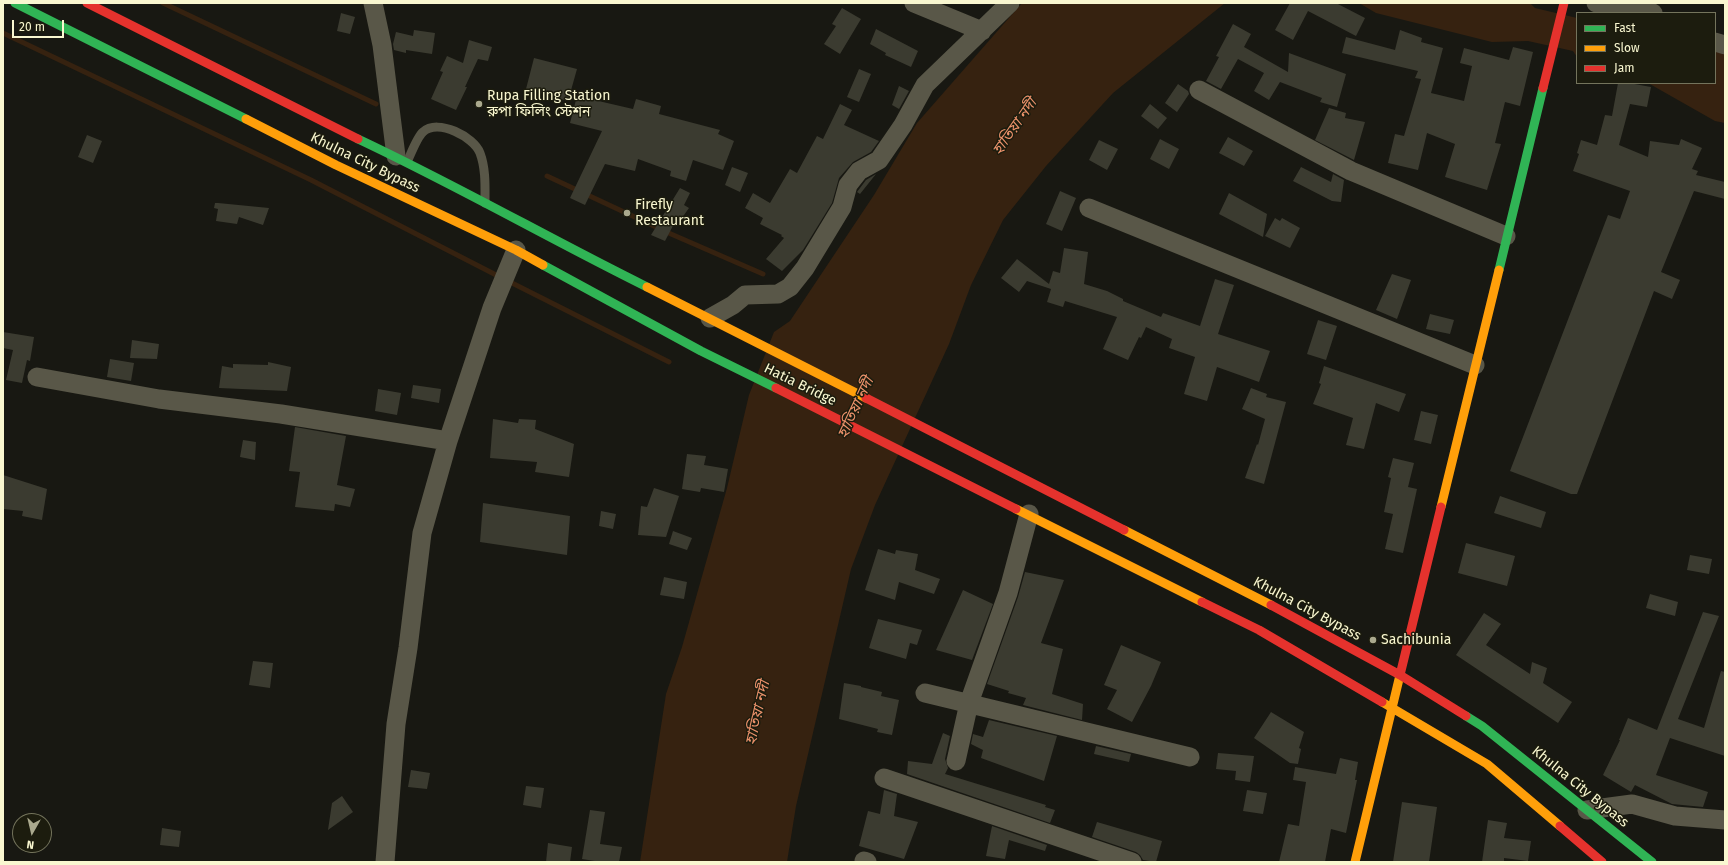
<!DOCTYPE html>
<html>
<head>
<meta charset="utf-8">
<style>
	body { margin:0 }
	#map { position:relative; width:1728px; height:865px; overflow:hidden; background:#181812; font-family:"Fira Sans",sans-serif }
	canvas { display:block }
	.frame { position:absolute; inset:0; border:4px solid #f9f7d0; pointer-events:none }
	.legend { position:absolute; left:1576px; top:12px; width:140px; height:72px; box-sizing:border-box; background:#1c1c0e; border:1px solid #74745c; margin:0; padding:5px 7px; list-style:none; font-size:12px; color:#f9f7d0 }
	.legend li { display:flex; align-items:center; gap:8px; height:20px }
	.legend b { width:20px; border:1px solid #74745c }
	.north { position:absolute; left:12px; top:813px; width:40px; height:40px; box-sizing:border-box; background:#1c1c0e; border:1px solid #74745c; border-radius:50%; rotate:188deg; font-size:11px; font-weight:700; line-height:16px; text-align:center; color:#f9f7d0 }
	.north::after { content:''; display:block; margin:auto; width:14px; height:18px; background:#aaa98e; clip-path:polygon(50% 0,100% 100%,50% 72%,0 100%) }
	.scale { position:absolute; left:12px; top:20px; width:52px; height:18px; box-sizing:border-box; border:2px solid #f9f7d0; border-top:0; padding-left:5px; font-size:12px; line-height:14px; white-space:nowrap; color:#f9f7d0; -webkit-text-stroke:3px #1c1c0e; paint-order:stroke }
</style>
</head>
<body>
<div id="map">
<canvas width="1728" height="865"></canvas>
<div class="frame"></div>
<ul class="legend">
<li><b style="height:5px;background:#30b455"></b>Fast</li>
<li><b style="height:5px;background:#ff9f0a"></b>Slow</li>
<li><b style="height:5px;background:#e5322d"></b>Jam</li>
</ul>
<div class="north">N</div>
<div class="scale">20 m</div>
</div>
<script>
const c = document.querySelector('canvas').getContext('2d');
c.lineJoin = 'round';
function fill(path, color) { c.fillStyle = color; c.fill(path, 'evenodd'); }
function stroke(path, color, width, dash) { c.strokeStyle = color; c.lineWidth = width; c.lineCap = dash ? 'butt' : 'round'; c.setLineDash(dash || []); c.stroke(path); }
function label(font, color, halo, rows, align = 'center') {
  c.font = font + ' "Fira Sans","Noto Sans Bengali",sans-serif'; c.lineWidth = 3; c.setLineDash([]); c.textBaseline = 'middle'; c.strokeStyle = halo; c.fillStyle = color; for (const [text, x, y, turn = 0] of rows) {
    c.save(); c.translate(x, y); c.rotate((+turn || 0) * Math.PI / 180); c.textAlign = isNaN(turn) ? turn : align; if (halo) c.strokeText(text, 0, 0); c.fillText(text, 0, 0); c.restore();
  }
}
fill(new Path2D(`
	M1022,3H1225L1113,93L1046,166L1003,220L971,285L949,344L875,505L851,569L796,806L787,862H640L666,694L682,647L727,488L749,395L774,332L790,321L874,195L917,123Z
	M1359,3H1530L1535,8L1577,18V57L1573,51L1528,41L1492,42L1376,13Z
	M1715,44L1725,48V123L1715,121L1648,83H1715Z`), '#362210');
stroke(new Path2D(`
	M163,3L376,104
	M3,33L311,180L500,277
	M547,176L671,234L763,274
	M508,281L669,362`), '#362210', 5);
fill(new Path2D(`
	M1290,3H1336L1365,18L1356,36L1308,11L1293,40L1275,30Z
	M842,8L861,19L840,54L824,44L836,26L832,24Z
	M341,13L355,17L350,34L337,31Z
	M1233,24L1251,34L1244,47L1288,72L1289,53L1346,74L1337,107L1320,102L1322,98L1280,82L1269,100L1254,91L1264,73L1238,59L1221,89L1206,81L1219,57L1216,56Z
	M876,29L918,51L911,67L885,55L886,53L870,44Z
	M414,30L435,33L432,54L406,50V53L394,50L393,44L396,32L413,36Z
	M1400,30L1422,38L1421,42L1443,48L1431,93L1464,101L1472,66L1460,63L1464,48L1509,60L1513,47L1533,52L1520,106L1505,102L1495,143L1501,144L1487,190L1445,177L1455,144L1427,133L1418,170L1388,163L1395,134L1404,136L1421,79L1415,78L1418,71L1342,53L1346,37L1395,50Z
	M469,40L492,47L488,61L478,59L465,87H467L456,110L431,99L443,72L440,71L447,56L463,63Z
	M534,58L577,69L568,101L526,89Z
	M859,69L871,74L859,102L847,97Z
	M1618,83H1629L1651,87L1647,107L1630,104L1619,145L1648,157L1650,141L1679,145L1681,139L1702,148L1692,169L1698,171L1696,175L1725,182V199L1694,191L1661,272L1680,280L1672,299L1654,291L1577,494H1571L1510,471L1608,215L1620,219L1630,191L1573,171L1579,154L1577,153L1581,140L1597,145L1605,115L1612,116Z
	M1178,84L1188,91L1189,94L1177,112L1165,103Z
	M899,86L909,91L899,109L892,105Z
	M577,96L633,109L636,99L661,106L659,114L720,130L718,134L734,141L723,170L693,160L686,181L670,176L671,171L638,159L635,171L605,164L585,205L570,198L602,131L570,123Z
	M840,104L852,110L844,125L879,141L871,152L853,162L839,178L832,203L808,242L803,250L782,271L766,259L784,238L781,236L782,235L760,224L763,218L745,208L753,193L770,203L790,169L797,173L817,136L823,139Z
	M1150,104L1167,118L1158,129L1141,116Z
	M1329,108L1346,113L1345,118L1365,122L1354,160L1315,140Z
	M87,135L102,141L93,163L78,157Z
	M1228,137L1253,151L1244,166L1219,153Z
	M1160,139L1179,149L1169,169L1150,159Z
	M1099,140L1118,149L1107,170L1089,160Z
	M732,167L748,173L740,192L725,185Z
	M1301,167L1331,182L1333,174L1344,180L1341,202L1332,201L1293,181Z
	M876,174L860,194L857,192L866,180Z
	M680,188L690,193L684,205L689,208L679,222L676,220L665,241L651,235Z
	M1060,191L1076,198L1062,231L1046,224Z
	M1229,193L1267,214L1263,237L1219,214Z
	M215,203H218L269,208L263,225L239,217L237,224L216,221L218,209L214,208Z
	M1275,218L1280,221L1282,218L1300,228L1290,248L1265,236Z
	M1064,248L1088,252L1084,284L1107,291L1123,299V301L1161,317L1163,313L1200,326L1215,279L1234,285L1218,334L1270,351L1259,382L1217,367L1207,401L1184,394L1195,357L1169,348L1172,339L1146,327L1141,338L1139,337L1128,360L1103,349L1117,317L1065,301L1063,307L1047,302L1051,289L1027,281L1019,292L1001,278L1017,259L1049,284L1053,271L1060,273Z
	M1392,274L1411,280L1397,319L1376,310Z
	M1430,314L1454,320L1450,334L1426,329Z
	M1318,320L1337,326L1326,360L1307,354Z
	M3,332L34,337L30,361L27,360L22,383L6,380L13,350L3,348Z
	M132,340L159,344L157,359L130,358Z
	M110,359L134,363L131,381L107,377Z
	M268,362L291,367L287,391L219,388L222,366L233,368V364L268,365Z
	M1324,366L1406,394L1399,412L1376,403L1364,449L1346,445L1353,418L1313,404L1321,384L1319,383Z
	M413,385L441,389L439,403L411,398Z
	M1251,388L1267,394L1266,397L1286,402L1264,484L1245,478L1257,444L1258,445L1265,419L1242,409Z
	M378,389L401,393L397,415L375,411Z
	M1421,411L1438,415L1431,444L1414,440Z
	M493,419L518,423L519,419L536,420L535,429L574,444L569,477L535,472L537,462L490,458Z
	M295,427L346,436L337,485L355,489L350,507L335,504L334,511L295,507L300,472L289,471Z
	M243,440L256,442L255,460L240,457Z
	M687,454L706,456L704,465L728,469L724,492L701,488L700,492L682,489Z
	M1393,458L1414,463L1408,487L1417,489L1403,553L1385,549L1393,514L1384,512L1391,478L1388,477Z
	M3,475L47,489L42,520L22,516L23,511L3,509Z
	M654,488L679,496L666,537L638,535L641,506L647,507Z
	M1500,496L1546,512L1541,528L1494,513Z
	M483,503L570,516L567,555L480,542Z
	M601,511L616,514L613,529L599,526Z
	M673,531L692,538L687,550L669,544Z
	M1466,543L1515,556L1507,586L1458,573Z
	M878,549L895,554L896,550L918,554L915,570L940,579L934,594L899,582L895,600L865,590Z
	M1690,555L1712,559L1709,574L1687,570Z
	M1025,572L1064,580L1041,643L1063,649L1052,694L1083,704L1082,720L1023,705L1026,698L1008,693L1009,691L987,684L1018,597Z
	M664,577L687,582L684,599L660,595Z
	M963,590L993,604L972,660L936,650Z
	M1650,594L1678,602L1675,616L1646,608Z
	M1703,612L1719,616L1678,719L1704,728L1721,671L1725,672V756L1670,738L1656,775L1708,792L1703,807L1672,804L1635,785L1631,792L1603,775L1620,740H1619L1628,718L1657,730Z
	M1484,613L1501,624L1486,645L1530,674L1532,662L1547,668L1543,683L1572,702L1558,723L1456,655Z
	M878,619L922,630L917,645L910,643L906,659L869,648Z
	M1121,645L1161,662L1151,686L1132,722L1107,709L1117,690L1104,685Z
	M253,661L273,663L270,688L249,685Z
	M844,683L861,686V687L882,692L881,696L899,700L892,735L877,732L878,729L839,719Z
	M1271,712L1304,732L1299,748L1301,749L1298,764L1290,763L1254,738Z
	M989,720L1057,736L1044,781L981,758L983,750L971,744L973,734L983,737Z
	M943,733L950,736L945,759L948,768L945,774L1046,805L1045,807L1055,810L1050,823L907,774L908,761L932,764Z
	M1096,746L1131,754L1129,762L1094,754Z
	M1218,753L1254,756L1250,782L1235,780L1236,771L1216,769Z
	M1340,758L1358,762L1355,780H1357L1346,833L1331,829L1325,862H1279L1288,824L1299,826L1306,782L1293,780L1295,767L1336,774Z
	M411,770L430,773L427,789L408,787Z
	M526,786L544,788L541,808L523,805Z
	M884,790L897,794L894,816L918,822L904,859L859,846L868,811L880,814Z
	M1247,790L1267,793L1263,814L1243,811Z
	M342,796L353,812L328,830L332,803Z
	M1402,802L1437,807L1429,862H1393Z
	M590,810L605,812L600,844L622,847L619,862H601L582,859Z
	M1488,820L1507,823L1504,838L1531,841L1528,861L1504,858V862H1482Z
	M1097,822L1162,841L1156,862L1143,860L1140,855L1136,852L1092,837Z
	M992,826L1047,845L1045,851L1009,840L1005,859L986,856Z
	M162,828L181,831L179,847L160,845Z
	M548,843L572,847L570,862H546Z`), '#3b3b30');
stroke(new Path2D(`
	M407,162C411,154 417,137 423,132C438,118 474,137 480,153C486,169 485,187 485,203`), '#595748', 9);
stroke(new Path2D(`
	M373,3L382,45L396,156
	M914,3L982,31
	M1596,3L1643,9L1653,13
	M1715,42L1725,45
	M1199,90L1351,171L1506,236
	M1089,208L1475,365
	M710,318L733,305L745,295L778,294L790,287L805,268L842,207L848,185L859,171L879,160L903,125L925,85L1010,3
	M37,377L159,399L281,414L448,441
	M925,693L1190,757
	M956,761L969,703L1008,593L1029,514
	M884,778L1132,862
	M1587,810L1632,804L1675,816L1725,820
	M864,861L867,862
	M385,862L396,724L408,648L422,533L448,441L492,308L516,250`), '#595748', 19);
stroke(new Path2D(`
	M15,3L246,119
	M358,139C456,185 550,239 647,287
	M543,265L701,351L776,388
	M1499,270L1543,88
	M1466,716L1482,726L1652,862`), '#30b455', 9);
stroke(new Path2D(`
	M246,119L336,165L516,250L543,265
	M647,287L866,398
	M1441,507L1499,270
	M1016,509L1202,602
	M1124,530L1271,605
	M1382,702L1487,764L1560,826
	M1355,862L1400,675`), '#ff9f0a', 9);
stroke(new Path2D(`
	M87,3L358,139
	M1543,88L1564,3
	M776,388L1016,509
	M866,398L1124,530
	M1202,602L1259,630L1382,702
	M1271,605L1400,675L1466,716
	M1400,675L1441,507
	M1560,826L1602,862`), '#e5322d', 9);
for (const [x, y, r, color] of [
	[479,104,4,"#aaa98e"],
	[627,213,4,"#aaa98e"],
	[1373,640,4,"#aaa98e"]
]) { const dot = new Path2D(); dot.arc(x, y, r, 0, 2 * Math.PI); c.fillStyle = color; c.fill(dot); stroke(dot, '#1c1c0e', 1.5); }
label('14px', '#f9f7d0', '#1c1c0e', [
	["Rupa Filling Station",487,96],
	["রুপা ফিলিং স্টেশন",487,112],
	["Firefly",635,205],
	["Restaurant",635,221],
	["Sachibunia",1381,640]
], 'left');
label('14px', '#f9f7d0', '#1c1c0e', [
	["Khulna City Bypass",365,163,26],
	["Hatia Bridge",800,385,26],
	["Khulna City Bypass",1307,609,28],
	["Khulna City Bypass",1580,787,39]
]);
label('italic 15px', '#ec926b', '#1c1c0e', [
	["হাতিয়া নদী",1015,127,-55],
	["হাতিয়া নদী",856,408,-65],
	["হাতিয়া নদী",758,713,-77]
]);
</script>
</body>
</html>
